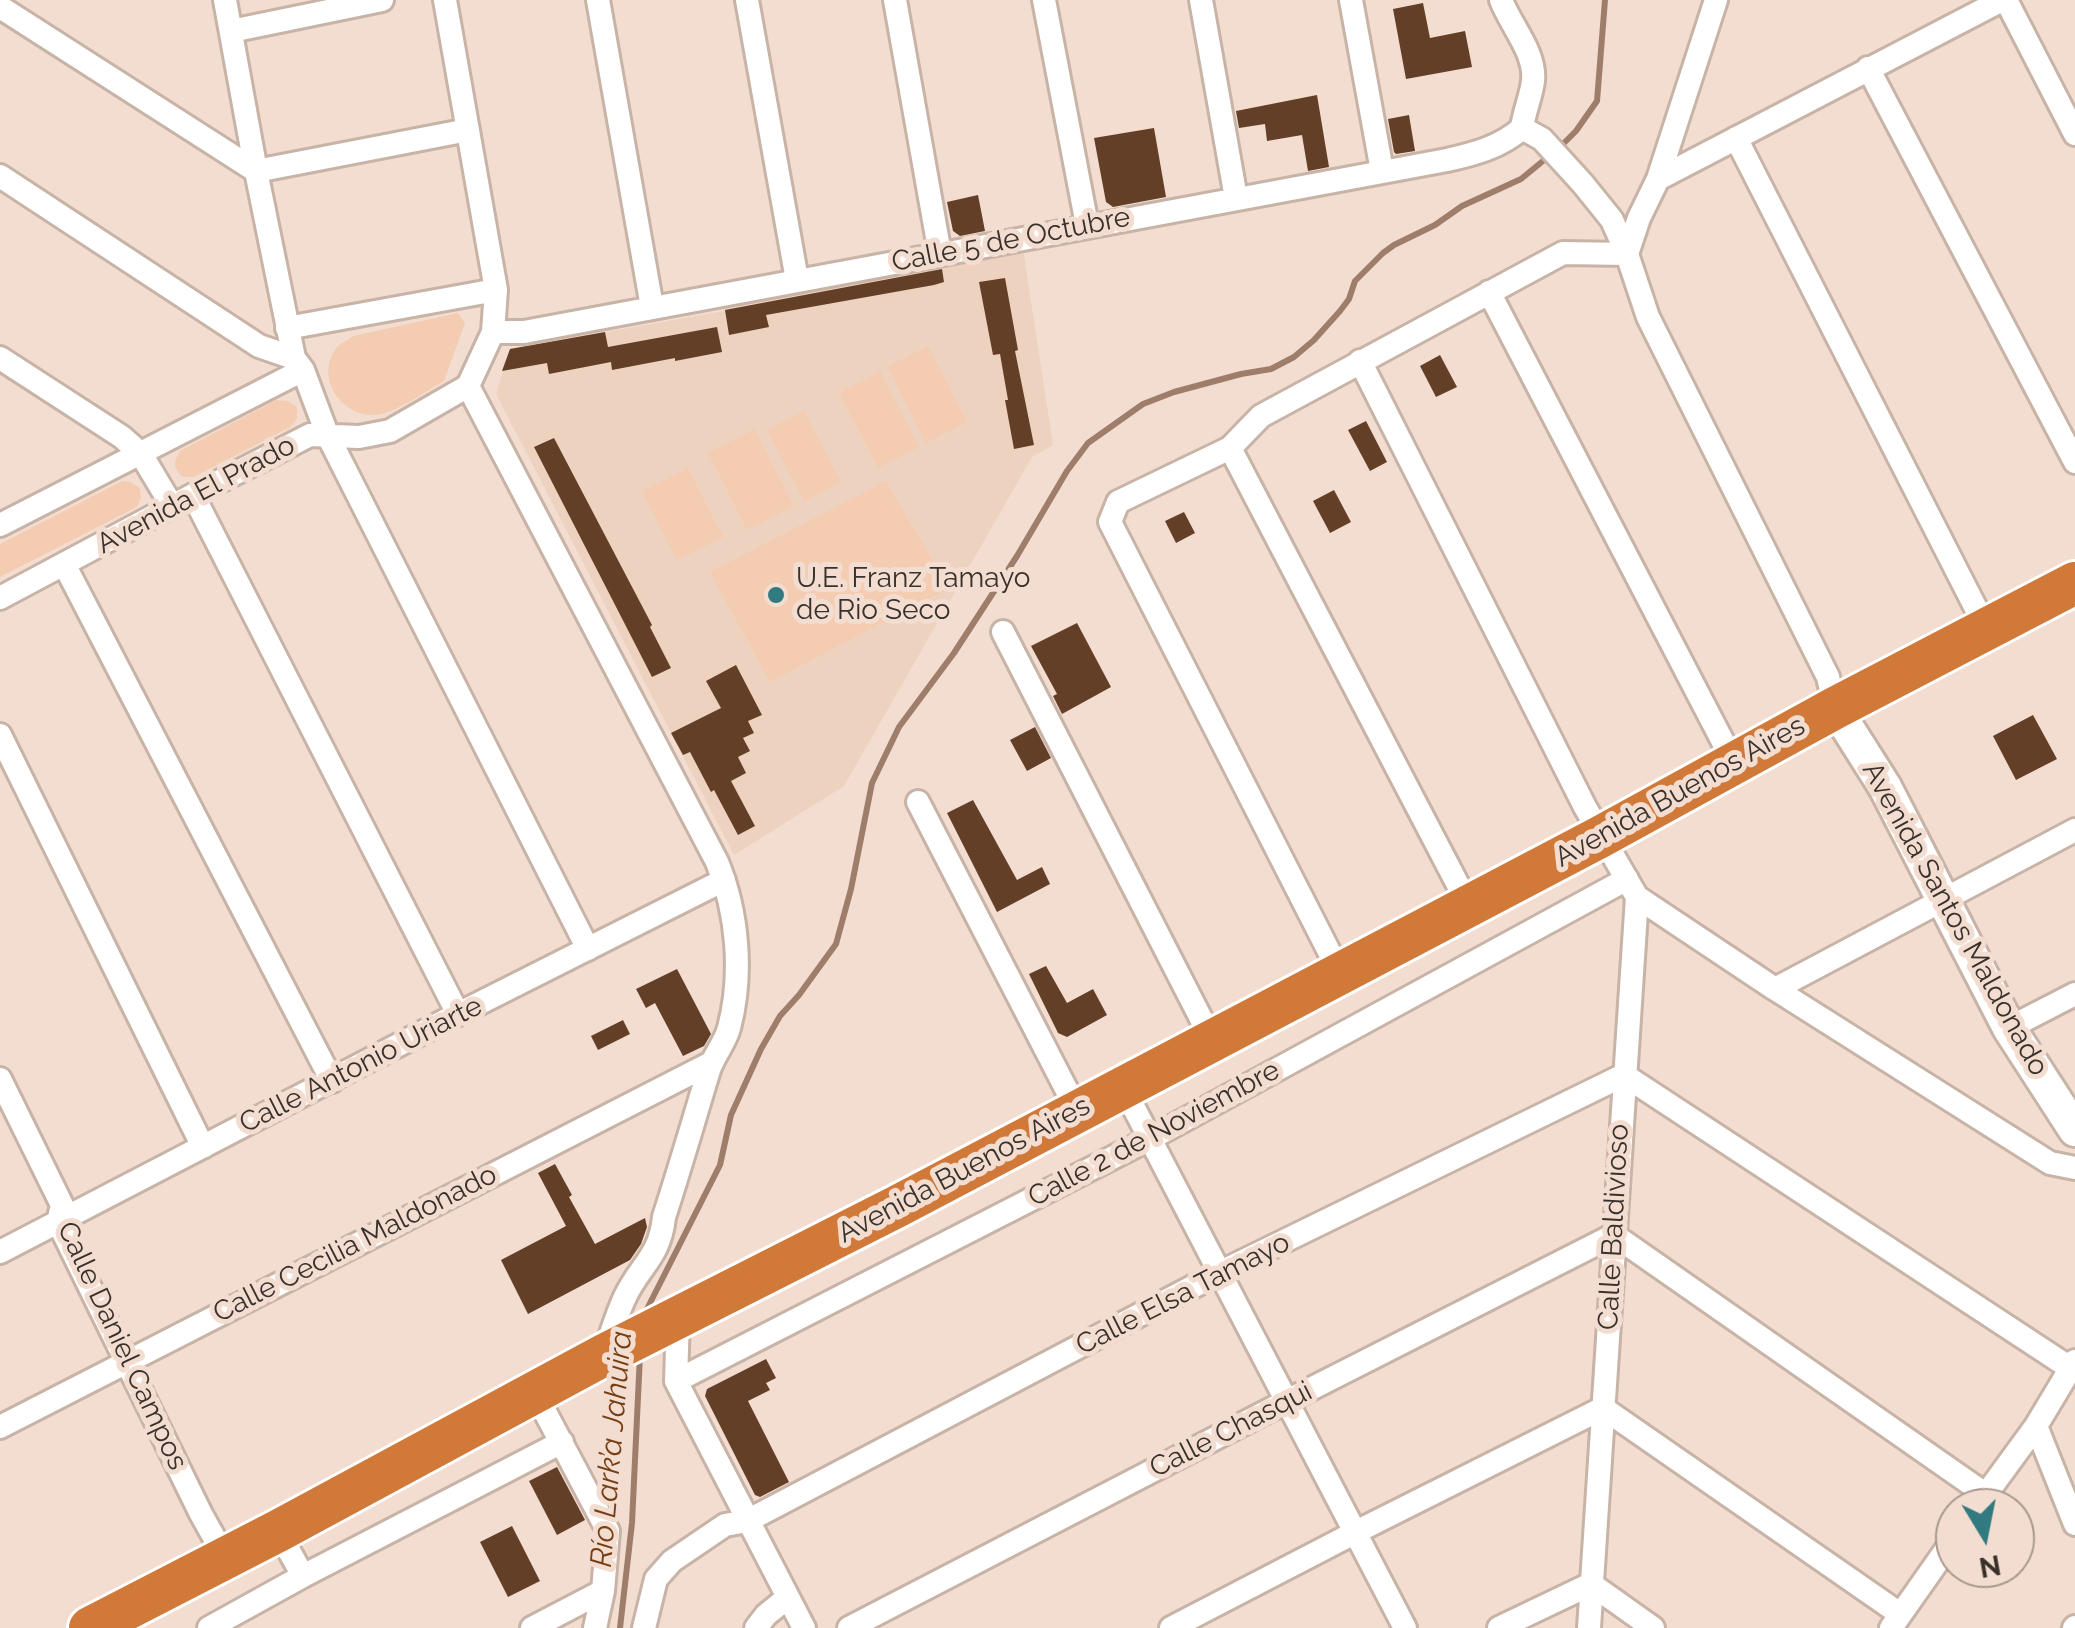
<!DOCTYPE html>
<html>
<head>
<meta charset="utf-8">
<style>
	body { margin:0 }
	#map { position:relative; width:2075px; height:1628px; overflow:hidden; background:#f3ddd0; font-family:Raleway,sans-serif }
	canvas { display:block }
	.north { position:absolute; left:1935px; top:1488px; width:100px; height:100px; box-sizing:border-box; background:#f3ddd0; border:2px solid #a9988e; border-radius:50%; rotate:170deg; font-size:28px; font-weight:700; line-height:40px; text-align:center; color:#39312c }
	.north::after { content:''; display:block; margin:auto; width:35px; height:45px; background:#317a80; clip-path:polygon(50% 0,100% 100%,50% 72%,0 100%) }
</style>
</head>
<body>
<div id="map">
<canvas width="2075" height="1628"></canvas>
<div class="north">N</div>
</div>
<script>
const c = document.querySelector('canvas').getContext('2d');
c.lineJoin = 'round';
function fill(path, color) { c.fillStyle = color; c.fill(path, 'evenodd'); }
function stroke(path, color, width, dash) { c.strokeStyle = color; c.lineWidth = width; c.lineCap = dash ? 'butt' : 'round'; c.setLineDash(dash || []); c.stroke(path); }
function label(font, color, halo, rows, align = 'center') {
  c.font = font + ' Raleway,sans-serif'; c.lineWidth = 10; c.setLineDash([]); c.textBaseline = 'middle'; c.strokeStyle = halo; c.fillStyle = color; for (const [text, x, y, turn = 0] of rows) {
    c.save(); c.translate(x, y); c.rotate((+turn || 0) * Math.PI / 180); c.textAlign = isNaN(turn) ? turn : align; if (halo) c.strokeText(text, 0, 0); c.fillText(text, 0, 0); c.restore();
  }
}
fill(new Path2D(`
	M1023,249L1053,445L1032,457L844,786L734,855L496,394L510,349L724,311V304Z`), '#eed2c0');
fill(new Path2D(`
	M458,313L465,323L444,381C426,391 394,414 375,415C339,417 312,372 340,344C341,344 353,337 353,336Z
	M928,346L967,422L926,443L887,367Z
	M880,371L919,447L878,468L839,393Z
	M276,400L288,401L297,407V419L290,427L194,477H183C173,468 173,462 180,451Z
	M804,411L841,482L804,501L767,430Z
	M755,429L794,506L747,530L708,453Z
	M688,468L723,537L677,560L642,491Z
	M122,481L130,482L140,488L141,498L137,507L0,577V544Z
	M886,481L949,588L770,682L710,572Z`), '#f4ccb2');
stroke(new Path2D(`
	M1559,148L1576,131L1597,101L1605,0
	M646,1318L647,1309L720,1165L731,1115L761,1049L780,1016L799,995L836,944L851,889L872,783L899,727L954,653L1017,556L1067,471L1088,443L1143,404L1174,392L1241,374L1271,369L1294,357L1314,340L1340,311L1349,299L1355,281L1383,253L1394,245L1435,225L1462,206L1521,179L1549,156
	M620,1628L632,1523L640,1355`), '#9e7e6a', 6);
fill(new Path2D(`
	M1423,3L1430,38L1465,31L1472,67L1406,79L1393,9Z
	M1317,95L1329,167L1308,171L1302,135L1267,141L1265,124L1239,128L1236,111Z
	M1409,115L1415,151L1396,154L1394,152L1388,119Z
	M1154,128L1166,197L1113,207L1106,202L1094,138Z
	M978,195L985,231L960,236L953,231L947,202Z
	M942,269L944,282L934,285L766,315L769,327L729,335L725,310Z
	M1005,278L1018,350L1015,351L1034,445L1014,449L1005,400H1008L1000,354L993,355L979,282Z
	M717,327L722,352L675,361V358L612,370L611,362L549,374L547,363L502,371L510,349L605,332L608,347Z
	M1440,355L1457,387L1436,397L1420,366Z
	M1366,421L1387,462L1370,471L1348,430Z
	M554,438L652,625L650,627L671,668L652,677L534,447Z
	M1334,490L1351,522L1330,533L1313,501Z
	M1184,512L1195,533L1176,543L1165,521Z
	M1077,623L1111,687L1062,714L1053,696L1057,694L1031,646Z
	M736,665L762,715L748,721L754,733L743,738L750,751L738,757L746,773L731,781L755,826L738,835L714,790L711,792L690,752L683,755L671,733L721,708L706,681Z
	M2033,715L2057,759L2016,780L1993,736Z
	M1035,727L1051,758L1027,771L1010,740Z
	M973,800L1017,880L1042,867L1050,884L997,912L947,813Z
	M1046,966L1067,1003L1093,989L1107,1015L1067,1037L1058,1033L1029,974Z
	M677,969L711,1034L704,1046L683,1056L655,1003L646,1008L636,989Z
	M623,1020L630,1034L598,1050L591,1036Z
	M555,1164L572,1195L569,1197L595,1244L645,1218L647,1227L641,1244L630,1260L528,1314L501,1260L566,1226L538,1173Z
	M766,1359L776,1378L766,1383L770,1390L748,1401L789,1482L760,1497L755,1495L705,1396L707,1389Z
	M557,1467L585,1520L557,1535L529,1481Z
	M512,1526L540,1581L508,1597L480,1542Z`), '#633f27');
const street = new Path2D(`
	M225,0L256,171L294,358L303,370L327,434L588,949
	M598,0L652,307
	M747,0L797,280
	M895,0L940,254
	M1044,0L1087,225
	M1201,0L1236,198
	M1351,0L1382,171
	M1501,0C1511,26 1536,53 1533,81C1531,97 1524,112 1522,128
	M1716,0L1658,179L1639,218L1627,254L1648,317L1828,677L1835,708
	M2006,0L2075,134
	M0,7L256,171L468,130
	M231,31L382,0
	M1868,68L2075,462
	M1736,138L1987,630
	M0,176L259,346L294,358
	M1658,179L2002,0
	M1489,292L1734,763
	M287,328L496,290
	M493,332H524L1447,160C1474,154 1501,147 1522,128
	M0,358L122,437L141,454L172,506
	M1360,361L1585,807L1637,897L1589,1628
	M468,386L717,862C738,913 743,975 729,1028C725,1043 714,1055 709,1070C694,1119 680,1168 664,1217C660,1257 640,1265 625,1297C617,1314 611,1334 605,1352
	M1230,448L1469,906
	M193,495L458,1014
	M0,525L303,370
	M64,564L332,1081
	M0,598L193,495L310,435L359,437L390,431L468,386L493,332L496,290L445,0
	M1003,632L1212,1040
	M0,735L203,1147
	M918,802L1077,1110
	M1637,897L1775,989L2050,1163L2075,1168
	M1340,973L1110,522L1118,502L1230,448L1261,416L1563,253L1627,254L1612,220L1583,184L1542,139L1522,128
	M1775,989L2075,830
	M2009,1028L2075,994
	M0,1079L62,1205L58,1222L201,1514L225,1557
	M1123,1087L1405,1628
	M0,1252L458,1014L724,880
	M678,1317L676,1381L804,1628
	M676,1381L1151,1138L1627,879
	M535,1393L608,1531L603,1591L595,1628
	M2036,1426L2075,1524
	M0,1427L711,1063
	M1976,1508L2036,1426L2075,1361
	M278,1531L303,1576
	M209,1628L303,1576L562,1442
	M532,1628L603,1591
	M644,1628L656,1579L672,1561L725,1525L747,1521L1221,1272L1624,1075L2070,1368
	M756,1628L766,1615L787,1598
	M849,1628L1287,1401L1614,1235L1985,1494
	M1171,1628L1356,1532L1603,1408L1900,1614
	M1499,1628L1591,1584L1653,1628
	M1891,1628L1955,1537
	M2074,1628L2075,1627`);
const secondary = new Path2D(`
	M1835,708L1885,787L2009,1028L2075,1130`);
const highway = new Path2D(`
	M90,1628L278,1531L604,1355L898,1206L1600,837L1835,708L2075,583`);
stroke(street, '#c8b3a7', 28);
stroke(secondary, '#c8b3a7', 38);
stroke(highway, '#fff', 48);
stroke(street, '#fff', 22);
stroke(secondary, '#fff', 32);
stroke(highway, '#d07939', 42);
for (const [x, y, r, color] of [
	[776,595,10,"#317a80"]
]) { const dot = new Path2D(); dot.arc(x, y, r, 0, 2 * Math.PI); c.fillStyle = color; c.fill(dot); stroke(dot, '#f3ddd0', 4); }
label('28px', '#39312c', '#f3ddd0', [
	["Calle 5 de Octubre",1011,240,-11],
	["Avenida El Prado",196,495,-28],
	["Avenida Buenos Aires",1680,792,-29],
	["Avenida Santos Maldonado",1955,919,61],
	["Calle Antonio Uriarte",361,1065,-27],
	["Calle 2 de Noviembre",1154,1134,-28],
	["Avenida Buenos Aires",964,1170,-28],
	["Calle Baldivioso",1614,1227,-87],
	["Calle Cecilia Maldonado",355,1244,-27],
	["Calle Elsa Tamayo",1183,1294,-27],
	["Calle Daniel Campos",122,1346,65],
	["Calle Chasqui",1231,1430,-27]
]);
label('28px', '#39312c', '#f3ddd0', [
	["U.E. Franz Tamayo",796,579],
	["de Rio Seco",796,611]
], 'left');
label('italic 30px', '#753f15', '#f3ddd0', [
	["Río Lark’a Jahuira",612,1449,-85]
]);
</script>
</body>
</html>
